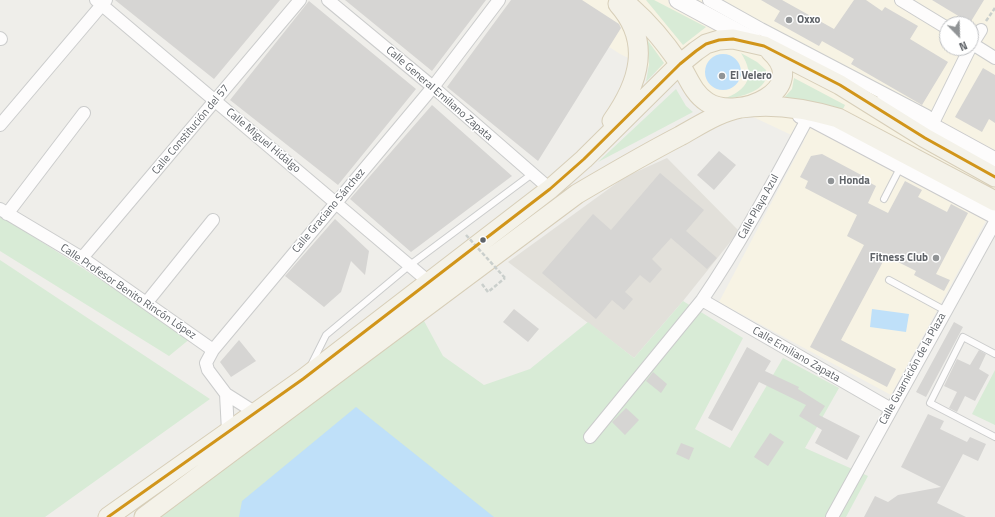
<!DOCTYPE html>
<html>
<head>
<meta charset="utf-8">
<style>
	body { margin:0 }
	#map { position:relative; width:995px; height:517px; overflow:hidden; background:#efeeea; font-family:"Titillium Web",sans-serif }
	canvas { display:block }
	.north { position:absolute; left:939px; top:16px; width:40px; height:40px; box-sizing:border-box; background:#fff; border:1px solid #bfc1c3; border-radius:50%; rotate:157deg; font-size:11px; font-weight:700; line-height:16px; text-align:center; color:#5f6368 }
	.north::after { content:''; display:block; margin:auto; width:14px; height:18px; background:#919496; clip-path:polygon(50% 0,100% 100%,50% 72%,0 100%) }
</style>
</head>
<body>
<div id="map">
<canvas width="995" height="517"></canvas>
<div class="north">N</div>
</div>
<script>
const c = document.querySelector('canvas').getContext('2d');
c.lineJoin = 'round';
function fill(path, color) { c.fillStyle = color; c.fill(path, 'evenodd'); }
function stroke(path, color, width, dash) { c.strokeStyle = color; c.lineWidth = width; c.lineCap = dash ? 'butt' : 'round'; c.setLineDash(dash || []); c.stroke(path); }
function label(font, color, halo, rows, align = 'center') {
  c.font = font + ' "Titillium Web",sans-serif'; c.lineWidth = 3; c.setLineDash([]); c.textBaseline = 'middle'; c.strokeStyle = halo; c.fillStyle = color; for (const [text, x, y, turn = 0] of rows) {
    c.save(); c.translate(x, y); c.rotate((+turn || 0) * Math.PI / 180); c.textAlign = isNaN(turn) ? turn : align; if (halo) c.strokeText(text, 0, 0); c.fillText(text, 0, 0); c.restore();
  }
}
fill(new Path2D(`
	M538,0H995V204L891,395L719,302L804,141L620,54ZM947,24H971V48H947Z`), '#f7f3e4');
fill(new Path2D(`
	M667,158L739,231L683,301L634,358L508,262L625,177Z`), '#e2e0da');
fill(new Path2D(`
	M646,0H654L706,27L683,45Z
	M646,38L664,63L646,82L649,64Z
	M741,53L757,62L766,70C771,91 738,98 723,99C748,90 756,76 741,53Z
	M794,78L845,105L842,111L783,99L792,89Z
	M676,89L686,106L693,112L598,162Z
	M0,215L191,338L169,356L0,251Z
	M0,260L210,399L45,517H0Z
	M683,301L743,338L695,429L730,448L783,358L839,388L805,448L868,476L846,517H156L423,319L443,356L484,385L530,369L588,322L634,358Z
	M995,370V425L972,414Z`), '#d8ebd6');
fill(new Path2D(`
	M705 72a18 18 0 1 1 36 0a18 18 0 1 1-36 0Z
	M872,309L909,314L906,332L870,327Z
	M356,407L494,517H239L242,501Z`), '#bfe0f9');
fill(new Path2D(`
	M115,0H280L214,79Z
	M345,0H486L432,71Z
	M511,0H582L619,24L621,28L538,161L447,87Z
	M761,0H782L834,29L854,0H866L882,11L885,7L918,26L910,39L948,62L922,105L851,64L854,59L822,41L819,46L774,21L780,11Z
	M932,0H984L970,23Z
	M309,1L416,89L338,185L230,100Z
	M983,68L995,75V123L989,119L982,132L955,117Z
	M432,105L512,176L411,252L350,199Z
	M719,151L736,165L714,190L697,175Z
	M822,154L865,177L863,179L876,186L868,203L888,213L905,181L922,190L918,197L947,212L951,204L968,213L936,274L950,280L944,291L914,275L916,271L886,256L841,340L896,369L887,387L810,347L864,245L847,236L857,215L805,188L808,181L800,177L811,156Z
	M660,173L704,210L686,231L717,258L707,269L671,238L652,259L662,269L650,283L640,275L625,292L633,299L624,310L612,300L596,319L542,273L593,214L611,230Z
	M335,219L369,251L365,275L351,261L341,292L324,307L285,276Z
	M514,309L539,329L528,342L503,322Z
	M954,322L963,327L926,397L916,392Z
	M239,340L256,361L231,377L220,362Z
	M747,347L771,361L765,371L799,387L798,389L825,406L819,415L860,436L847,460L815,443L822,430L799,416L806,405L759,382L732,431L708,418Z
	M979,350L986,354L979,369L989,375L975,401L965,396L957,412L949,408L957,392L944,386L957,359L970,365Z
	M653,372L667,384L661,393L646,381Z
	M626,408L639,420L625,435L612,422Z
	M928,414L944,421L940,429L967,442L970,437L986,444L978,461L963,454L937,503L966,517H864L875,496L888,502L898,495L941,487L901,467Z
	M770,433L784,442L768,466L754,457Z
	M681,443L694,448L689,460L676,454Z`), '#d6d5d3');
const lane = new Path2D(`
	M884,199L901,166
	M889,280L946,311
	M995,354L963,337L930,403L995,437
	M311,365L326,335L410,265L532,174`);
const street = new Path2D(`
	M96,0L429,282
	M328,0L433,87L550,189
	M709,0L761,29L927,116
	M901,0L947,28
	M0,38L1,39
	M971,43L995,58
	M971,46L981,30
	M0,125L106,0
	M928,133L970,48
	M0,209L82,258L213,350
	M7,214L84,113
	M82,258L300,0
	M702,300L891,409
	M147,302L213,220
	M226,394L256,413
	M228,431L226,394L208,370L206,363L213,350L433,87L499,0
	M590,437L702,300C743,240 777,175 812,110
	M832,517L995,222`);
const secondary = new Path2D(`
	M678,0L754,41
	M883,104L931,126L995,161
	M801,115L808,116L995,215`);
const primary = new Path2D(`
	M622,0C645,18 662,38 679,63C688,76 692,92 707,102C738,122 812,89 770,51
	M612,121C639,83 652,42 618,4
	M108,517L303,379L550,189L584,159L680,64L696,51L706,44L719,40L733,39L764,46L840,85L925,138L995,177
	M144,517L577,194C611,174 645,154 680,136C700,125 719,112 741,108C773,103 808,109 838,118L995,201`);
stroke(lane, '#cbcccc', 8);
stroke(street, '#cbcccc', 14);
stroke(secondary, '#cacacb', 19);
stroke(primary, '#d7ceb8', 21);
stroke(new Path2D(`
	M986,21L995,8
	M482,284L488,292L505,278`), '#cacfcc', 2.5, [4, 2]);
stroke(lane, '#fdfcfc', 6);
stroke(street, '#fdfcfc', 12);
stroke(secondary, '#fdfcfc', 17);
stroke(primary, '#f4f2e9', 19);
stroke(new Path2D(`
	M466,235L505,278`), '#cacfcc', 2.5, [4, 2]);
stroke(new Path2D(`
	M108,517L303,379L550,189L584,159L680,64L696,51L706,44L719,40L733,39L764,46L840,85L925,138L995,177`), '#d1951a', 3);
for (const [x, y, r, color] of [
	[789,20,4,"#919496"],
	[722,76,4,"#919496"],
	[831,181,4,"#919496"],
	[483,240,3.5,"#5f6368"],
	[936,258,4,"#919496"]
]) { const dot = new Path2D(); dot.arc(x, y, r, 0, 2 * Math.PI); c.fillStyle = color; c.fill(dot); stroke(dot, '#fff', 1.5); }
label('bold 11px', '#5f6368', '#fff', [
	["Oxxo",797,20],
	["El Velero",730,76],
	["Honda",839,181],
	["Fitness Club",928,258,"right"]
], 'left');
label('11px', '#5f6368', '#fff', [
	["Calle General Emiliano Zapata",439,94,41],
	["Calle Constitución del 57",191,130,-50],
	["Calle Miguel Hidalgo",263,141,40],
	["Calle Playa Azul",759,207,-61],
	["Calle Graciano Sánchez",329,211,-50],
	["Calle Profesor Benito Rincón López",128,292,34],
	["Calle Emiliano Zapata",796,355,30],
	["Calle Guarnición de la Plaza",913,369,-61]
]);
</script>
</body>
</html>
